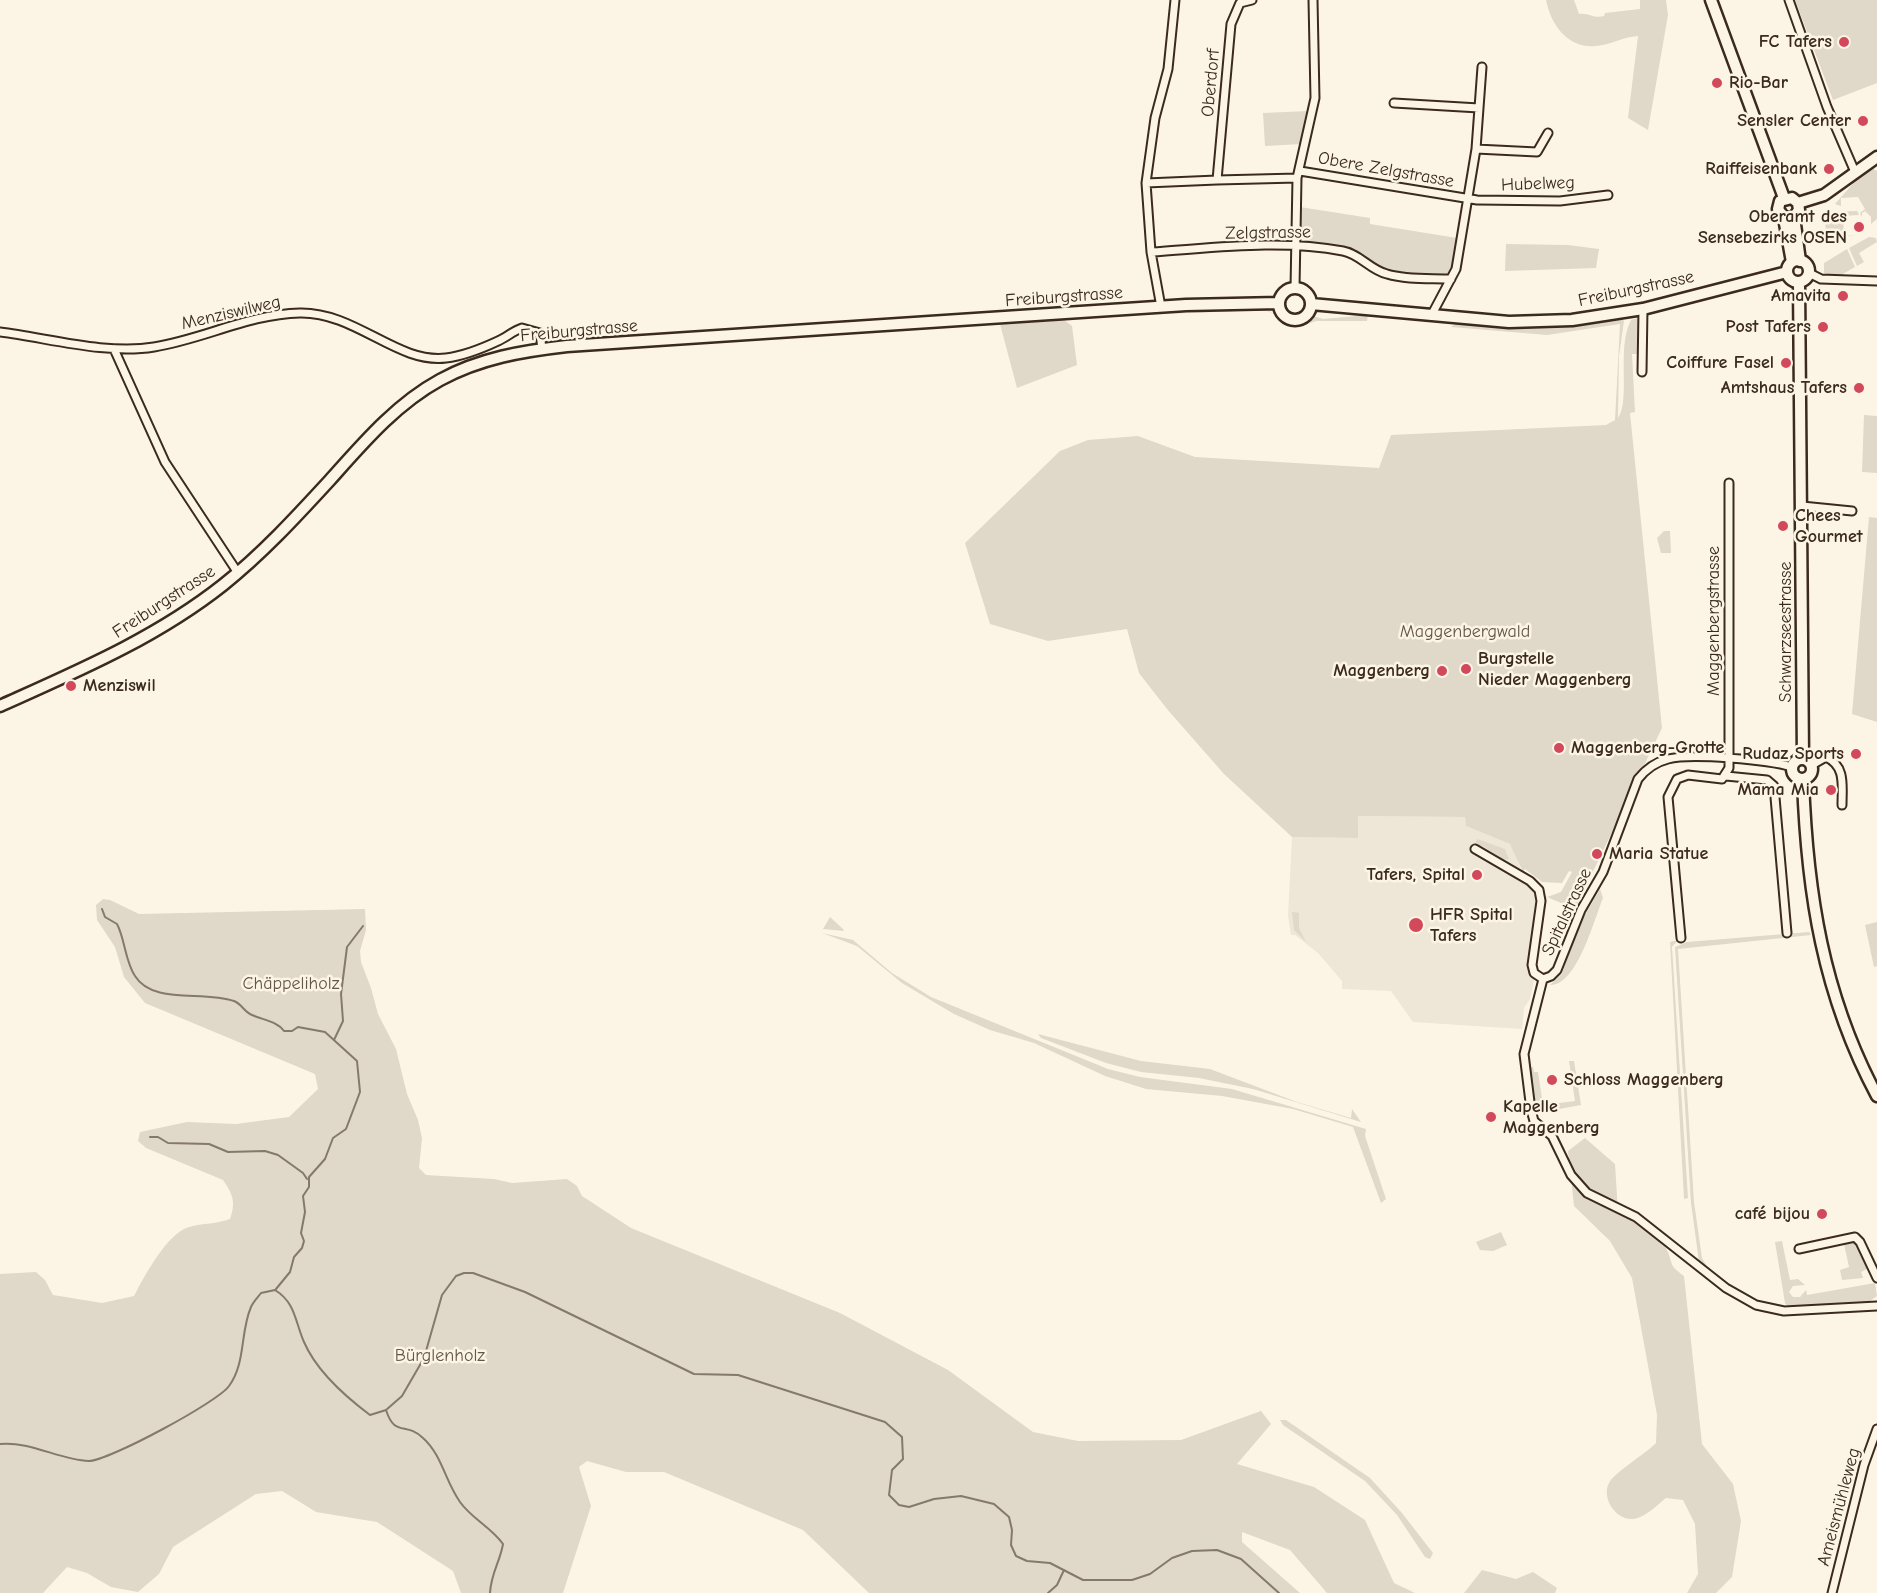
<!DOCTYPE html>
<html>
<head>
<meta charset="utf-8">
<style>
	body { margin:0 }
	canvas { display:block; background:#fcf5e5 }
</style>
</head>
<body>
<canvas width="1877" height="1593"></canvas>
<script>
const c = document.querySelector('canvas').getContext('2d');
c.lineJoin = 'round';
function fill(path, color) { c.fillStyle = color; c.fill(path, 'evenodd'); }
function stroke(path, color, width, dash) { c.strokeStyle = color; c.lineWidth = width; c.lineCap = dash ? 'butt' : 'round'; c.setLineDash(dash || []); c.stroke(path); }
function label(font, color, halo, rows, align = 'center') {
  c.font = font + ' "Comic Neue",sans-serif'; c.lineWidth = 5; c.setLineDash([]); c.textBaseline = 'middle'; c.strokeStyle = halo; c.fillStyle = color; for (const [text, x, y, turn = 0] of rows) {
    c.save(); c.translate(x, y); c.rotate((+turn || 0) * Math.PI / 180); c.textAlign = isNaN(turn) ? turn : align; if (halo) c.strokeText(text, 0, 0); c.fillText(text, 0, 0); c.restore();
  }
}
fill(new Path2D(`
	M1357,816L1465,817L1466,826L1510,844L1514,849L1521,870L1547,897L1537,965L1530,999L1524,1008L1522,1029L1413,1022L1391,991L1342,989V981L1318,953L1295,935H1291L1288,916L1292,837L1357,838Z`), '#eee6d6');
fill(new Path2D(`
	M1546,0H1574L1579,14C1588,12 1594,19 1604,16L1605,13L1640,9V0H1666L1668,15L1648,130L1628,118L1638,36C1623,37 1610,45 1596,46C1568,49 1551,25 1546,0Z
	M1795,0H1877V83L1833,100Z
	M1308,111L1301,144L1265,146L1263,113Z
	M1872,168L1877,171V219L1871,224V217L1865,211L1862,213V217L1860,213L1865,209L1858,197L1841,198V206L1835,204L1857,179Z
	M1300,207L1370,218V224L1457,238L1452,270L1445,277L1391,272L1371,264L1351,249L1306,241L1299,233Z
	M1857,211L1859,215L1843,216L1844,236L1858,235L1835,238L1826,231L1825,222L1830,212Z
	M1869,237L1876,238L1877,242L1859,253L1864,262L1857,266L1849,248Z
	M1506,244L1568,245L1599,249L1596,268L1505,271Z
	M1847,249L1855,267C1844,273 1839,279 1824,273V263Z
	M1264,309L1293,322L1313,316L1323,319L1368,315L1367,321H1316L1304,325H1289L1275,314L1264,310L1140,315Z
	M1621,318L1624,321L1619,356L1618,418C1631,400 1616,348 1631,320L1637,318L1639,323V354H1632L1635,412L1630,413L1662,728L1575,909L1547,897L1561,892L1572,872L1569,871L1562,883L1542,882L1525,869L1523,872L1510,844L1466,826L1465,817L1358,816V838L1292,837L1224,774L1167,709L1139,673L1127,629L1048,641L990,624L965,543L1060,451L1088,440L1138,436L1195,457L1379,468L1391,435L1606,425L1615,420L1620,324L1547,335L1451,327L1457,323L1511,326Z
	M1064,320L1072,326L1077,365L1017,388L1000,324Z
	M1864,415L1877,416V473L1862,472Z
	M1869,517L1877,518V722L1852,714Z
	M1664,531H1670L1671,553H1661L1657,538Z
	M1477,839L1505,849L1509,859L1504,860L1483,846L1475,845Z
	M1600,889L1603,898C1594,920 1577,986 1550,985L1562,974L1574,934Z
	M103,899L110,900L139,914L365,909L366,930L360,951L361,962L371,988L378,1014L396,1049L407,1094L418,1120L422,1138L419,1168L426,1175L494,1179L512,1183L567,1179L577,1186L582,1196L631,1228L840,1313L948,1370L1033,1432L1078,1441L1181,1440L1261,1411L1271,1424L1237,1464L1314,1487L1365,1520L1394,1583L1415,1593H1327L1290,1550L1242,1532V1542L1300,1593H869L803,1530L664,1472H626L587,1461L579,1467L591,1506L563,1593H461L453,1571L377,1522L316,1512L282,1491L256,1494L173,1547L159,1574L138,1592L111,1587L87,1573L67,1567L43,1593H0V1274L36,1272L45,1280L53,1295L102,1303L134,1296C144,1277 167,1233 189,1227C203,1223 217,1224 230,1219C236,1203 233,1194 223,1180L146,1148L138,1141L140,1132L187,1122L236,1124L289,1117L318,1089L315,1074L145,1003L124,977L115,947L97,920L96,905Z
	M1292,912L1299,913V928L1306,942L1294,930Z
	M830,917L843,929L844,931L823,929Z
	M1877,922V966L1874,967L1865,925Z
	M1809,932L1811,935L1678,949L1694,1202L1702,1258L1708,1268L1706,1269L1699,1262L1691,1203L1675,947L1687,942Z
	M822,933L853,940L892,973L931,997L1108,1069L1140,1077L1232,1089L1366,1129L1365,1136L1386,1199L1381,1203L1353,1127L1293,1109L1222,1096L1146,1089L1105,1076L1034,1043L990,1030L954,1014L902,983L857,946Z
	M1678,940L1672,947L1688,1198L1684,1199L1670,942Z
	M1038,1034L1141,1061L1210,1069L1297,1102L1351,1118L1352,1109L1361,1122L1253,1089L1199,1078L1141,1072L1106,1063L1041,1038Z
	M1569,1061H1574L1581,1105L1537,1113L1529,1067H1533L1534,1072H1538L1543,1105L1575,1101Z
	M1585,1138L1615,1164L1618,1212C1635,1220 1658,1232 1667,1250C1674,1266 1668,1264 1684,1276L1702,1444L1733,1484L1741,1521L1732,1577L1716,1593H1687L1698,1574L1695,1524L1683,1500L1666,1498C1657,1505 1646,1517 1634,1519C1616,1521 1601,1498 1609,1483C1614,1473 1645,1454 1656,1443L1657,1415L1632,1278L1610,1241L1574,1206L1568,1151Z
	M1501,1232L1507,1245L1493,1251L1480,1250L1476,1242Z
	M1782,1241L1790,1280L1798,1279L1805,1285L1793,1286L1789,1292L1793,1297H1800L1806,1290L1807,1295L1875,1283L1877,1296L1867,1303L1789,1309L1785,1303L1775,1242Z
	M1853,1241L1858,1244L1867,1269L1861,1272L1863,1278L1842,1280L1840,1270L1849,1267L1844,1244Z
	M1280,1420H1286L1370,1478L1402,1513L1433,1553L1430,1559L1425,1557L1397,1515L1365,1481L1283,1425Z
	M1482,1570L1516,1579L1533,1572L1557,1588L1555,1593H1464Z`), '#e0d8c8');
stroke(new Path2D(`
	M102,909L105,917L117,924C125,939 125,961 135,976C153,1005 203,990 234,1001C242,1004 244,1012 252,1015C263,1020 277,1021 284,1031H292L298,1027L325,1032L357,1061L360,1092L346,1129L333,1138L325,1159L309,1177V1187L303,1196L305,1212L301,1233L304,1241L302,1248L294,1257L290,1272L276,1289
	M334,1040L343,1021L341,994L347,947L363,926
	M150,1137H158L168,1143L209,1144L228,1152L265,1151L278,1155L303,1173L307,1179
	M386,1410C395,1438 406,1421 423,1438C442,1455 445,1481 460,1502C472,1519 491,1527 503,1544C500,1562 491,1573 490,1593
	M0,1444C31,1441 59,1460 89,1461C108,1461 218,1402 229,1386C246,1363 240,1332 251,1307C253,1302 258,1297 261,1293L275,1290C296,1303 295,1322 304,1342C316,1370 346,1397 370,1415L386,1410L402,1396L424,1358L442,1295L456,1276L464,1273H473L525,1292L694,1374L738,1375L885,1422L902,1437L903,1459L892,1470L889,1495L899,1505L909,1507L934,1499L961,1496L994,1504L1009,1517L1012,1530L1011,1545L1016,1556L1027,1561L1050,1563L1083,1580H1132L1150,1574L1172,1558L1192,1551L1217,1550L1241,1559L1279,1593
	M1048,1593L1057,1585L1064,1570`), '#85796b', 2);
const minor = new Path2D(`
	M1252,0L1240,3L1231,24L1217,180L1297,178
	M1789,0L1827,107L1855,172
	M1394,103L1479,108
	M1476,149L1537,152L1548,133
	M1300,171L1477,200L1560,201L1608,195
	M1146,183L1217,180
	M1151,252C1214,248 1280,239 1343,251C1360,254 1370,270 1387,274C1407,280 1430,278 1451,279
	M1809,273L1821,279L1877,281
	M1295,288L1297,178L1315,98L1313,0
	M1161,307L1151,252L1146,183L1155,118L1168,69L1175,0
	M1431,316L1456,269L1476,149L1482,67
	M0,332C48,338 107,355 154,347C204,339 249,314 300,313C356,312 397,364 446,358C463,356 483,348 498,341C507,337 513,331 522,328L540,333L542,349
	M114,349L165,462L238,573
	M1642,372L1643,309
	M1802,506L1852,511
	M1812,765L1826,757C1846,766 1842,786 1842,805
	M1726,776L1767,780L1774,786L1787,933
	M1475,849L1530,881L1539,890L1541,901L1532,965L1534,973L1543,979
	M1681,938L1668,797L1677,779L1688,775L1722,779L1729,768V483
	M1543,979L1524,1054L1531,1110L1534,1121L1552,1136L1571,1175L1587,1193L1636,1217L1726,1288L1756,1305L1784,1311L1877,1306
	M1543,979L1551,976L1557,970L1581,910L1603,872L1638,779C1646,769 1656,762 1668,759C1692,753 1768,760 1792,767
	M1799,1249L1855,1237L1860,1242L1877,1278
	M1832,1593L1864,1465L1877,1429`);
const secondary = new Path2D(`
	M1711,0L1784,198
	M1798,203L1824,195L1877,157
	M1794,217L1800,261
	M1784,218L1794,217L1799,210L1798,203L1792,198L1780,201L1778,209L1784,218L1792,262
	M1787 271a11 11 0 1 1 22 0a11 11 0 1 1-22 0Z
	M1799,282L1803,759
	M1279 304a16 16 0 1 1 32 0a16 16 0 1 1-32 0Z
	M1311,304L1509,322L1572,320L1643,309L1787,272
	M0,706C78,671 156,638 223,585C262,554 296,517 330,480C363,443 396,404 440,380C480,358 523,351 567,346L1186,305L1279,303
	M1792 769a10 10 0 1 1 20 0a10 10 0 1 1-20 0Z
	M1803,780C1807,893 1823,995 1877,1096`);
stroke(minor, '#3b2a1e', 11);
stroke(secondary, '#3b2a1e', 15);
stroke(minor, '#fcf5e5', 7);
stroke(secondary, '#fcf5e5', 10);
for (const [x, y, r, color] of [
	[1844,42,6,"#d1495b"],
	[1717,83,6,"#d1495b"],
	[1863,121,6,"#d1495b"],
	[1829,169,6,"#d1495b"],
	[1859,227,6,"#d1495b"],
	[1843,296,6,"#d1495b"],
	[1823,327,6,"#d1495b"],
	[1786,363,6,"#d1495b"],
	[1859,388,6,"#d1495b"],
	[1783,526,6,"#d1495b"],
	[1466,669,6,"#d1495b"],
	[1442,671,6,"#d1495b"],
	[71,686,6,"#d1495b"],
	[1559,748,6,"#d1495b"],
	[1856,754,6,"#d1495b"],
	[1831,790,6,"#d1495b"],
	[1597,854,6,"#d1495b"],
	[1477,875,6,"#d1495b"],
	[1416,925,8,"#d1495b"],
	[1552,1080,6,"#d1495b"],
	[1491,1117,6,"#d1495b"],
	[1822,1214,6,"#d1495b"]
]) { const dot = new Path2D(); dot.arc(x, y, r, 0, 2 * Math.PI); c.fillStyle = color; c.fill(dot); stroke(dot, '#fcf5e5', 2); }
label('bold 18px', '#3b2a1e', '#fcf5e5', [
	["FC Tafers",1832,42],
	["Rio-Bar",1729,83,"left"],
	["Sensler Center",1851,121],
	["Raiffeisenbank",1817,169],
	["Oberamt des",1847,217],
	["Sensebezirks OSEN",1847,238],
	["Amavita",1831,296],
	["Post Tafers",1811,327],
	["Coiffure Fasel",1774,363],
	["Amtshaus Tafers",1847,388],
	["Chees",1795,516,"left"],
	["Gourmet",1795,537,"left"],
	["Burgstelle",1478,659,"left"],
	["Nieder Maggenberg",1478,680,"left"],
	["Maggenberg",1430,671],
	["Menziswil",83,686,"left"],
	["Maggenberg-Grotte",1571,748,"left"],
	["Rudaz Sports",1844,754],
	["Mama Mia",1819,790],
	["Maria Statue",1609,854,"left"],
	["Tafers, Spital",1465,875],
	["HFR Spital",1430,915,"left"],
	["Tafers",1430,936,"left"],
	["Schloss Maggenberg",1564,1080,"left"],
	["Kapelle",1503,1107,"left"],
	["Maggenberg",1503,1128,"left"],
	["café bijou",1810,1214]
], 'right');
label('18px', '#3b2a1e', '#fcf5e5', [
	["Oberdorf",1211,83,-85],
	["Obere Zelgstrasse",1386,170,10],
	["Hubelweg",1538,184,-2],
	["Zelgstrasse",1268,233,-1],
	["Freiburgstrasse",1636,289,-12],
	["Freiburgstrasse",1064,297,-4],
	["Menziswilweg",231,313,-13],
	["Freiburgstrasse",579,331,-5],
	["Freiburgstrasse",164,602,-33],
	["Maggenbergstrasse",1714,621,-90],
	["Schwarzseestrasse",1786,632,-90],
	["Spitalstrasse",1567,912,-65],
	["Ameismühleweg",1839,1507,-75]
]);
label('18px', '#645648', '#fcf5e5', [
	["Maggenbergwald",1465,632],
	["Chäppeliholz",291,984],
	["Bürglenholz",440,1356]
]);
</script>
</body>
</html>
